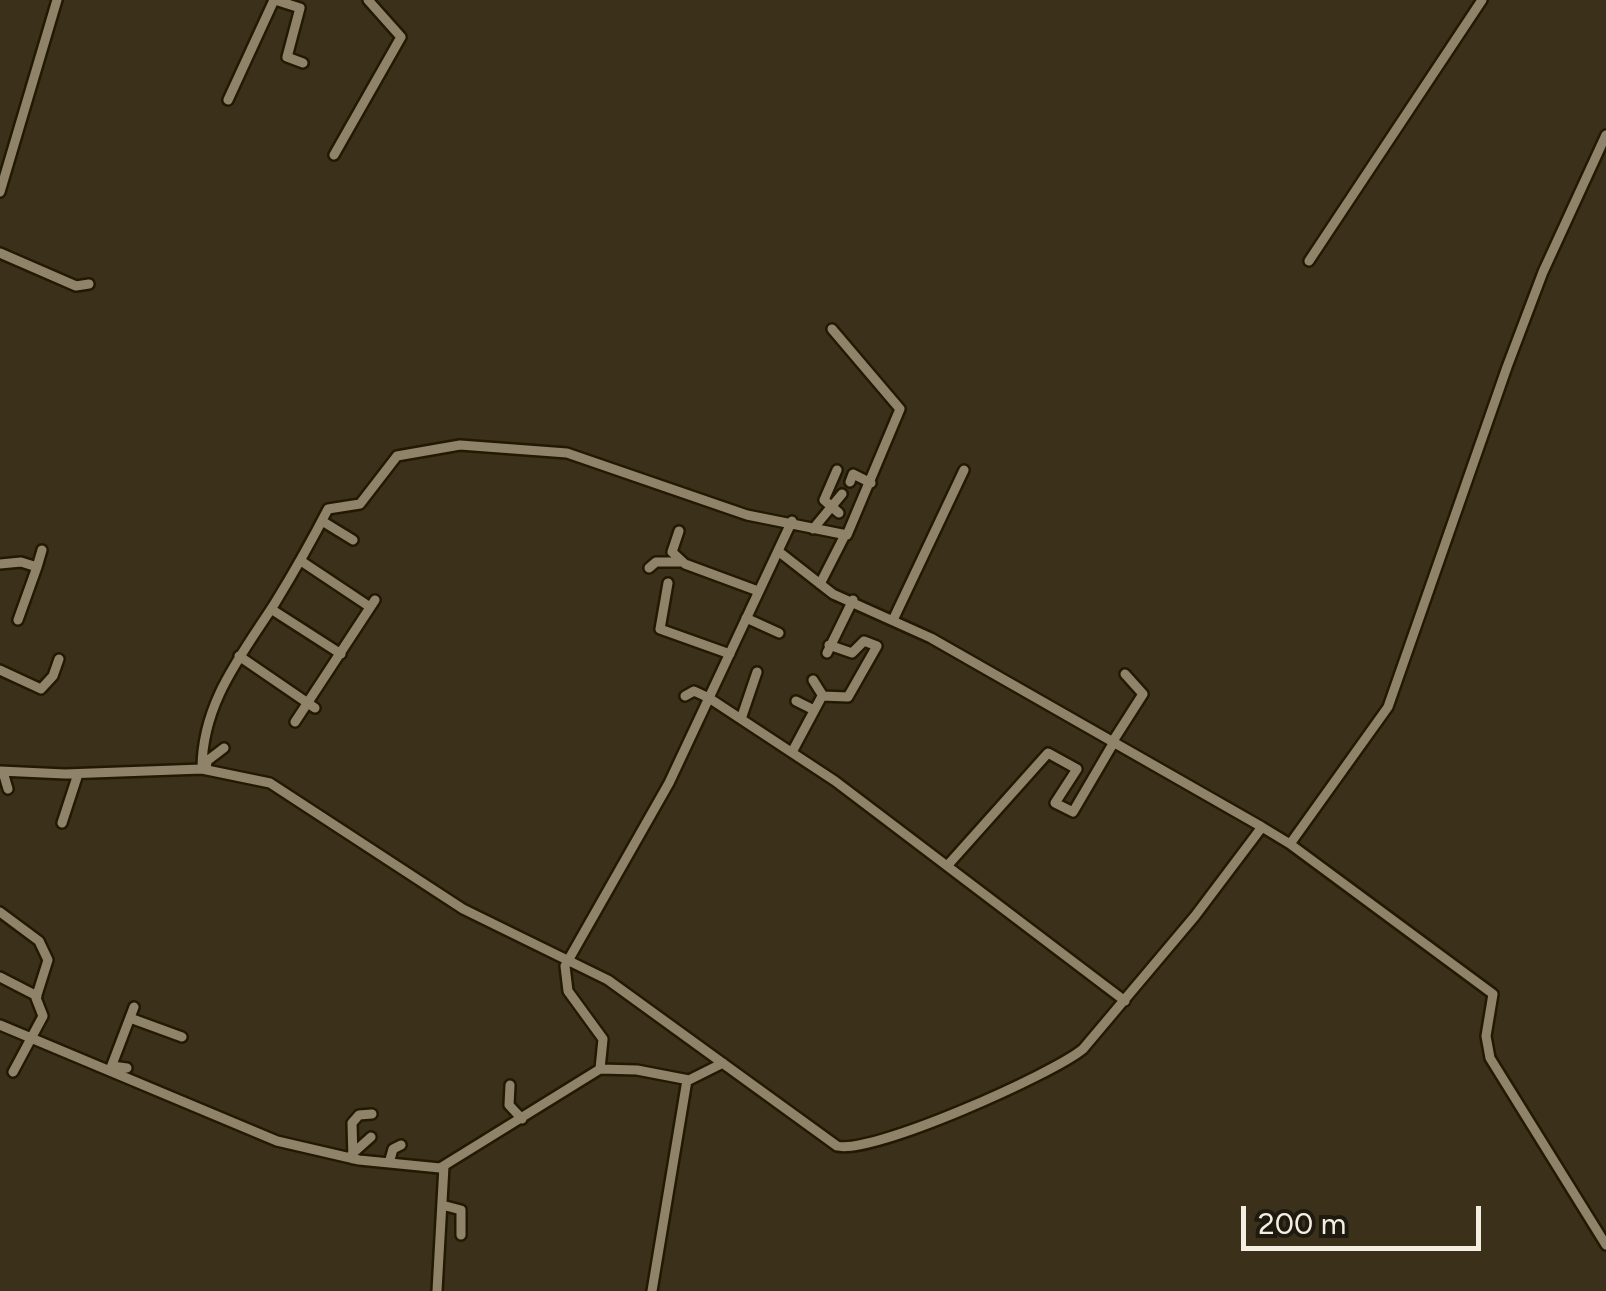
<!DOCTYPE html>
<html>
<head>
<meta charset="utf-8">
<style>
	body { margin:0 }
	#map { position:relative; width:1606px; height:1291px; overflow:hidden; background:#3b311a; font-family:Figtree,sans-serif }
	canvas { display:block }
	.scale { position:absolute; left:1241px; top:1206px; width:240px; height:45px; box-sizing:border-box; border:5px solid #f5efe1; border-top:0; padding-left:12px; font-size:30px; line-height:35px; white-space:nowrap; color:#f5efe1; -webkit-text-stroke:8px #1e1a10; paint-order:stroke }
</style>
</head>
<body>
<div id="map">
<canvas width="1606" height="1291"></canvas>
<div class="scale">200 m</div>
</div>
<script>
const c = document.querySelector('canvas').getContext('2d');
c.lineJoin = 'round';
function stroke(path, color, width, dash) { c.strokeStyle = color; c.lineWidth = width; c.lineCap = dash ? 'butt' : 'round'; c.setLineDash(dash || []); c.stroke(path); }
const street = new Path2D(`
	M275,0L300,8L287,57L303,63
	M228,100L274,0
	M334,155L401,37L368,0
	M0,192L57,0
	M0,253L76,286L89,284
	M1309,261L1482,0
	M837,470L824,500L839,513
	M850,482L853,474L871,483
	M322,521L353,540
	M813,529L842,494
	M679,531L672,552L685,564L758,591
	M778,551L833,594L931,638L1262,827
	M301,561L370,607
	M0,564L21,562L37,567L18,620
	M37,567L42,550
	M649,568L656,562H681
	M668,583L660,629L730,654
	M820,584L845,535
	M271,609L341,654
	M746,618L779,633
	M893,620L964,470
	M827,653L853,600
	M239,656L315,708
	M0,670L41,689L53,676L59,659
	M813,680L823,696
	M685,696L694,691L709,698L835,781L1125,1001
	M796,701L814,710
	M741,719L757,672
	M295,722L375,600
	M1113,741L1143,694L1125,674
	M792,752L822,696L848,697L877,646L864,641L852,653L829,645
	M202,769C202,703 241,656 275,603C294,572 311,542 328,509L360,504L397,456L460,445L567,453L747,515L847,535L900,409L832,329
	M206,770L207,761L224,748
	M0,771L65,774L202,769L270,783L463,909L608,980L837,1146C872,1155 1053,1074 1083,1049L1195,916L1262,827L1290,844L1388,707L1507,367L1543,272L1606,135
	M3,772L8,789
	M62,823L78,774
	M1290,844L1493,994L1486,1036L1490,1058L1606,1245
	M947,866L1048,753L1077,769L1055,803L1073,812L1114,742
	M0,912L39,941L48,960L36,998L43,1016L13,1072
	M0,977L37,996
	M130,1018L182,1037
	M0,1025L277,1141L359,1160L440,1168L600,1069L637,1070L689,1080L723,1063
	M112,1066L127,1068
	M600,1069L603,1039L568,991L565,966L669,783L792,521
	M110,1070L134,1007
	M510,1085L509,1105L522,1119
	M352,1154L371,1137
	M353,1159L352,1123L359,1115L372,1114
	M389,1163L393,1149L401,1145
	M442,1205L461,1210V1235
	M437,1291L444,1166
	M652,1291L687,1080`);
stroke(street, '#221903', 14);
stroke(street, '#8f846a', 9);
</script>
</body>
</html>
